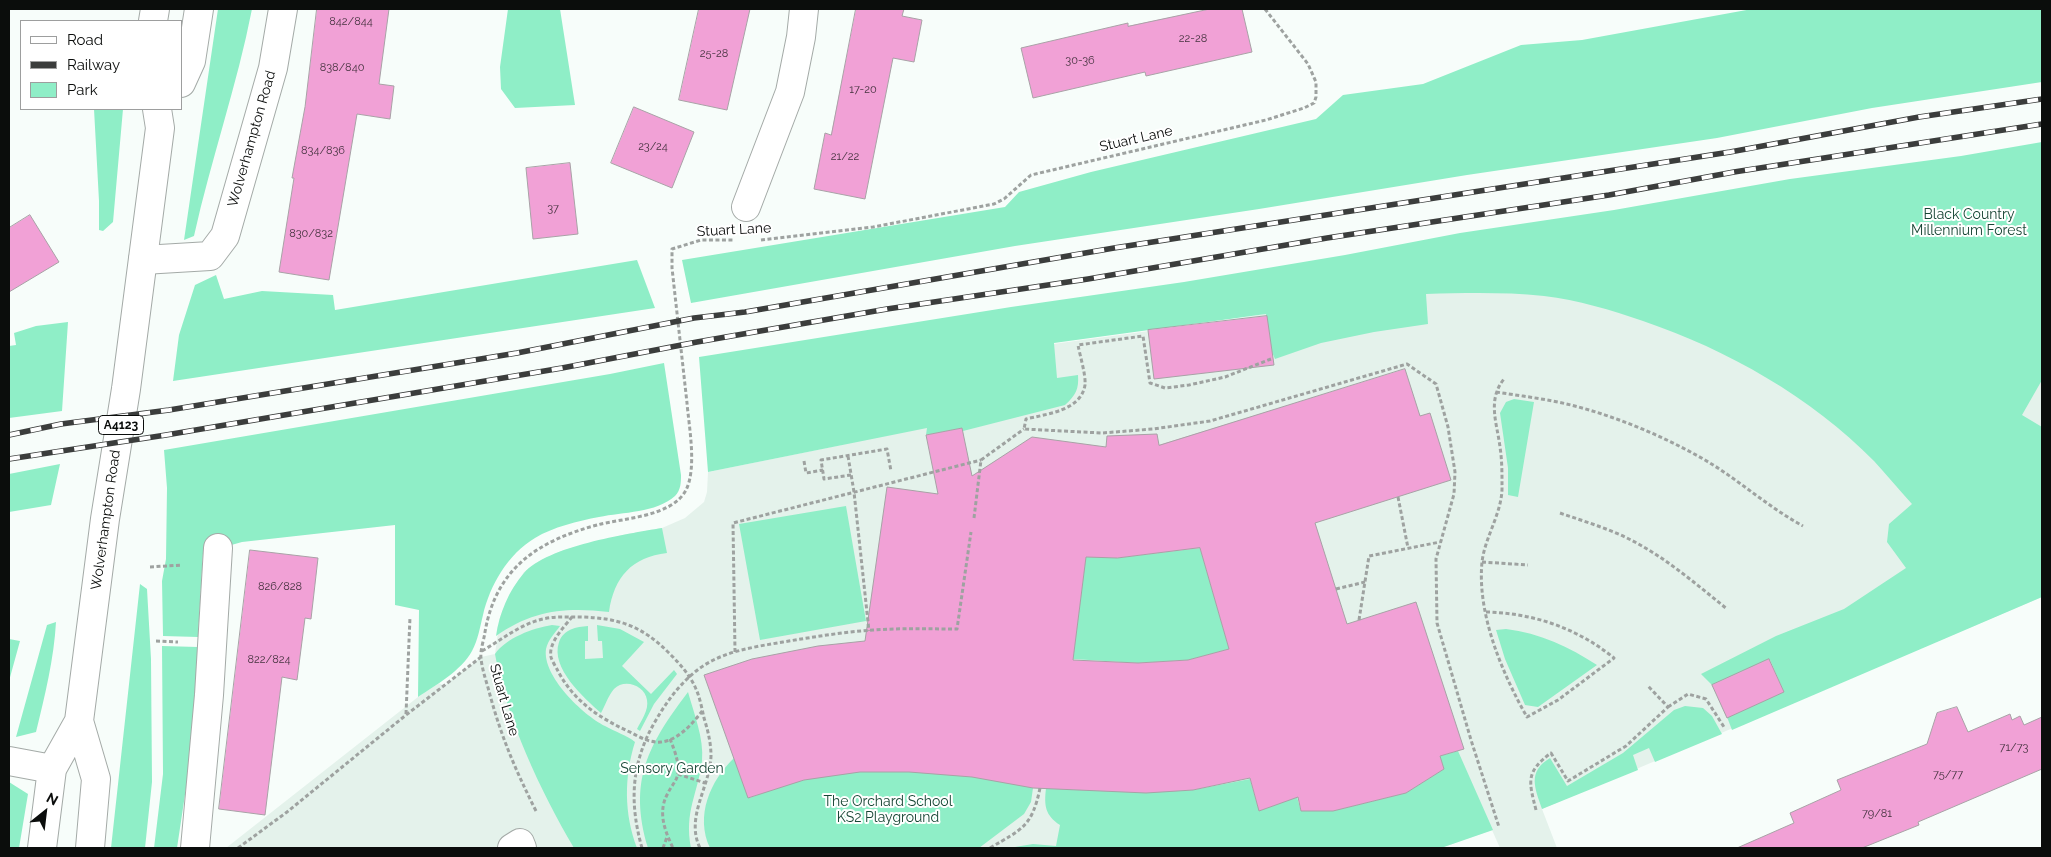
<!DOCTYPE html>
<html>
<head>
<meta charset="utf-8">
<style>
	body { margin:0 }
	#map { position:relative; width:2051px; height:857px; overflow:hidden; background:#f7fdfa; font-family:Raleway,sans-serif }
	canvas { display:block }
	.frame { position:absolute; inset:0; border:10px solid #0b0d0c; pointer-events:none }
	.legend { position:absolute; left:20px; top:20px; width:162px; height:90px; box-sizing:border-box; background:#fff; border:1px solid #9d9e9e; margin:0; padding:6px 9px; list-style:none; font-size:15px; color:#0b0d0c }
	.legend li { display:flex; align-items:center; gap:10px; height:25px }
	.legend b { width:25px; border:1px solid #9d9e9e }
	.north { position:absolute; left:20px; top:787px; width:50px; height:50px; -webkit-text-stroke:4px #fff; paint-order:stroke; rotate:29deg; font-size:14px; font-weight:700; line-height:20px; text-align:center; color:#0b0d0c }
	.north::after { content:''; display:block; margin:auto; width:18px; height:22px; background:#0b0d0c; clip-path:polygon(50% 0,100% 100%,50% 72%,0 100%) }
</style>
</head>
<body>
<div id="map">
<canvas width="2051" height="857"></canvas>
<div class="frame"></div>
<ul class="legend">
<li><b style="height:6px;background:#fff"></b>Road</li>
<li><b style="height:6px;background:#3b3d3c"></b>Railway</li>
<li><b style="height:14px;background:#8feec7"></b>Park</li>
</ul>
<div class="north">N</div>
</div>
<script>
const c = document.querySelector('canvas').getContext('2d');
c.lineJoin = 'round';
function fill(path, color) { c.fillStyle = color; c.fill(path, 'evenodd'); }
function stroke(path, color, width, dash) { c.strokeStyle = color; c.lineWidth = width; c.lineCap = dash ? 'butt' : 'round'; c.setLineDash(dash || []); c.stroke(path); }
function label(font, color, halo, rows, align = 'center') {
  c.font = font + ' Raleway,sans-serif'; c.lineWidth = 4; c.setLineDash([]); c.textBaseline = 'middle'; c.strokeStyle = halo; c.fillStyle = color; for (const [text, x, y, turn = 0] of rows) {
    c.save(); c.translate(x, y); c.rotate((+turn || 0) * Math.PI / 180); c.textAlign = isNaN(turn) ? turn : align; if (halo) c.strokeText(text, 0, 0); c.fillText(text, 0, 0); c.restore();
  }
}
fill(new Path2D(`
	M1484,278L2042,284V597L1542,809L1557,848H1500L1492,830L1441,848H226L418,697L439,683L444,686L481,657L495,654L500,617L512,590L524,572L539,561L564,550L622,535L662,528L685,518L704,502L707,492L708,472L841,445L1053,344L1222,321Z`), '#e4f2eb');
fill(new Path2D(`
	M218,9H252C237,86 211,159 194,236L184,240Z
	M508,9H560L575,105L515,108L501,89L500,67Z
	M1752,9H2042V82L1872,108L1717,138L1467,175L1259,209L1015,246L691,303L682,260L1005,207L1019,192L1091,172L1316,119L1343,95L1423,84L1521,45L1582,40Z
	M94,109H123L113,222L103,231L99,230V201Z
	M2042,142V380L2022,415L2042,427V597L1732,730L1727,717L1784,692L1770,660L1712,685L1701,674L1776,636L1844,609L1906,568L1887,542L1889,524L1912,504C1899,490 1887,475 1874,461C1811,397 1728,350 1643,321C1611,310 1578,300 1544,296C1504,292 1466,293 1426,294L1428,324L1374,332L1321,343L1275,359L1272,352L1266,314L1054,343L1057,378L1078,375C1079,389 1076,395 1065,405L963,431L962,428L926,435L927,428L708,472L699,357L1011,307L1184,282L1345,255L1460,233L1614,210L1790,179L1961,156Z
	M637,260L655,308L173,381L179,335L195,285L216,275L224,299L262,291L333,295L335,310Z
	M68,322L62,411L9,418V346L16,345L14,333L36,326Z
	M664,363L681,475C681,482 681,490 675,496C656,513 623,512 599,517C578,521 553,527 535,538C508,554 490,585 483,615C480,627 478,640 472,651C461,671 436,685 418,697L419,610L395,605V525L242,542L203,553L198,637L163,636L162,581L166,559L167,488L164,450L610,374Z
	M1514,399L1534,402L1518,497L1508,495V468L1500,413L1506,402Z
	M60,464L51,505L9,512V474Z
	M846,506L866,621L760,640L739,524Z
	M662,528L667,553C632,557 614,577 609,612C566,607 533,610 496,636C499,614 509,590 524,573C548,546 626,534 662,528Z
	M1200,548L1229,649L1188,660L1138,663L1073,659L1086,556L1117,558Z
	M140,584L147,589L151,659L152,782L145,848H111Z
	M56,622C54,659 45,695 36,732L16,737L47,625Z
	M552,625L560,626C555,633 548,640 546,649C542,676 583,715 605,726C615,732 627,735 635,742C624,777 624,814 637,848H574C541,792 506,718 495,654C506,638 533,628 552,625Z
	M597,625L620,629L644,642L622,666L651,694L674,670L677,674L654,704L640,731L637,729C641,721 649,710 647,700C645,685 624,678 614,689C608,696 605,706 601,713C584,698 550,668 559,642C564,629 576,627 588,626V641H585V659L603,658L602,641H598Z
	M1506,629C1540,633 1569,647 1597,665L1538,707L1525,705L1505,659L1496,630Z
	M9,639L20,641L9,681Z
	M162,646L198,647V708L177,848H154L163,774Z
	M688,692C694,714 704,738 702,761C698,794 684,811 691,848H648C628,781 648,745 688,692Z
	M1685,706L1703,708L1712,716L1722,734L1655,762L1649,748L1633,755L1638,770L1542,809C1535,788 1527,772 1550,758L1567,786L1623,753L1674,710Z
	M1458,751L1493,830L1441,848H1009L1033,844L1056,846L1060,825C1045,815 1044,806 1046,788L1139,792L1193,790L1250,779L1259,811L1297,797L1301,811H1333L1406,793L1444,769L1440,756Z
	M734,758L749,798C767,792 785,784 804,780C875,763 962,772 1033,788L1031,802L1024,814L979,848H710C695,816 710,781 734,758Z
	M9,782L28,794L19,848H9Z`), '#8feec7');
const building = new Path2D(`
	M317,9H389L379,84L394,86L390,119L357,114L329,280L279,272L294,178H292L305,107Z
	M699,9H750L727,110L679,100Z
	M856,9H904L902,16L922,20L914,62L893,58L865,199L814,189L825,133L831,135Z
	M1210,9H1242L1252,52L1146,76L1145,72L1033,98L1021,48L1128,23V26Z
	M634,107L694,132L672,188L611,163Z
	M570,163L578,234L533,239L526,168Z
	M30,215L59,262L9,292V228Z
	M1267,316L1274,365L1154,379L1148,330Z
	M1405,369L1420,416L1430,413L1451,480L1315,523L1347,624L1416,602L1464,749L1440,756L1444,769L1406,793L1333,811H1301L1298,797L1259,811L1250,778L1193,790L1146,793L1033,788L972,777L909,772H860L804,780L748,798L704,675L752,659L818,646L865,641L887,487L938,494L926,435L962,428L972,476L1032,437L1106,447L1107,436L1157,434L1159,445ZM1200,548L1229,649L1188,660L1138,663L1073,660L1086,557L1117,558Z
	M250,550L318,558L311,619L305,618L297,680L282,677L265,815L219,809Z
	M1769,659L1784,692L1727,718L1712,685Z
	M1957,707L1968,732L2010,714L2012,720L2020,716L2024,725L2042,717V769L1918,822L1919,825L1862,848H1737L1794,823L1790,813L1841,790L1837,780L1927,744L1937,713Z`);
fill(building, '#f1a1d6');
stroke(building, '#a8a2a6', 1);
const minor = new Path2D(`
	M746,207L790,92L801,37L804,9
	M143,260L210,256L225,236L273,68L283,9
	M9,761L52,769
	M195,848L209,695L218,548
	M512,848L520,843L522,848`);
const highway = new Path2D(`
	M153,21L155,9
	M181,83L191,61L199,9
	M79,721L96,779L90,848
	M42,848L52,769L79,721L105,519L126,389L160,128L157,109`);
stroke(minor, '#a4aaa7', 30);
stroke(highway, '#a4aaa7', 30);
stroke(new Path2D(`
	M761,240L873,227L994,204L1004,199L1031,175L1266,120L1304,108L1314,103L1316,97V82L1308,64L1265,9
	M1271,359L1225,377L1189,385L1165,388L1150,383L1143,336L1078,345C1080,356 1086,375 1085,385C1081,411 1046,414 1026,419L1024,429L1102,433L1153,429L1210,421L1407,364L1436,384L1448,427L1455,472L1454,494L1436,559L1437,623L1471,740L1499,827
	M1496,392C1521,396 1547,399 1571,405C1618,417 1663,436 1705,460C1739,480 1768,507 1803,526
	M848,456L854,492L869,631
	M804,461L806,473L823,470
	M851,475L824,479L821,460L887,449L891,471
	M1398,497L1408,548
	M1560,513C1583,521 1607,528 1629,539C1665,557 1696,584 1727,609
	M974,518L981,460L1024,429
	M1482,562L1528,565
	M150,567L182,565
	M1336,589L1365,582
	M1486,612C1533,613 1577,628 1614,658L1558,700L1527,717C1502,673 1477,614 1482,562C1485,536 1503,512 1502,485C1502,473 1502,460 1500,447C1497,423 1487,400 1504,379
	M572,617C564,627 548,643 551,657C552,661 556,667 558,671C574,702 601,719 632,733C641,738 651,743 661,742C679,740 693,723 703,710
	M1359,620L1369,556L1440,542
	M156,641L178,642
	M482,651C501,640 518,626 539,620C552,616 567,617 581,617C619,618 642,626 669,653C680,664 690,675 696,689C700,698 702,709 704,718C708,731 711,743 711,756C710,787 685,817 700,848
	M735,652L733,523L981,460
	M1668,707L1688,694L1706,699L1724,727
	M406,714L410,617
	M670,739C674,749 679,761 678,773C677,781 671,786 668,793C657,812 665,831 673,848
	M678,774L705,783
	M1536,810C1529,782 1525,772 1551,753L1568,781L1626,746L1668,707L1648,686
	M536,811C516,771 502,739 490,695C487,683 482,670 481,658C480,650 484,640 485,632C496,568 538,541 597,525C623,518 672,517 686,490C697,468 689,427 687,403C682,358 677,313 672,268V249L701,240H734
	M238,848L287,812L406,715L481,657
	M642,848C629,802 631,762 656,720C667,701 681,682 700,668C724,651 754,647 783,642C813,637 843,632 873,630C901,628 929,629 957,629L971,532
	M663,848L667,837
	M990,848C1022,829 1032,827 1040,788`), '#9ea2a0', 3, [4, 2.5]);
stroke(minor, '#fff', 28);
stroke(highway, '#fff', 28);
const rail = new Path2D(`
	M9,435L61,424L169,410L517,353L694,318L745,312L1114,248L1730,152L1919,117L2042,99
	M9,459L166,435L562,368L697,342L887,309L1088,279L1327,238L1609,195L1734,172L2042,124`);
stroke(rail, '#3b3d3c', 5.5);
stroke(rail, '#fff', 4, [11]);
label('11px', '#44323e', null, [
	["842/844",351,22],
	["22-28",1193,39],
	["25-28",714,54],
	["30-36",1080,61],
	["838/840",342,68],
	["17-20",863,90],
	["23/24",653,147],
	["834/836",323,151],
	["21/22",845,157],
	["37",553,209],
	["830/832",311,234],
	["826/828",280,587],
	["822/824",269,660],
	["71/73",2014,748],
	["75/77",1948,775],
	["79/81",1877,814]
]);
for (const [x, y, w] of [
	[121,425,45]
]) { const box = new Path2D(); box.roundRect(x - w / 2, y - 9.5, w, 19, 4); c.fillStyle = '#fff'; c.fill(box); stroke(box, '#0b0d0c', 1); }
label('bold 12px', '#0b0d0c', null, [
	["A4123",121,425]
]);
label('14px', '#0b0d0c', '#fff', [
	["Wolverhampton Road",252,139,-74],
	["Stuart Lane",1136,139,-13],
	["Stuart Lane",734,230,-3],
	["Wolverhampton Road",106,520,-82],
	["Stuart Lane",504,700,74]
]);
label('14px', '#174534', '#fff', [
	["Black Country",1969,215],
	["Millennium Forest",1969,231],
	["Sensory Garden",672,769],
	["The Orchard School",888,802],
	["KS2 Playground",888,818]
]);
</script>
</body>
</html>
